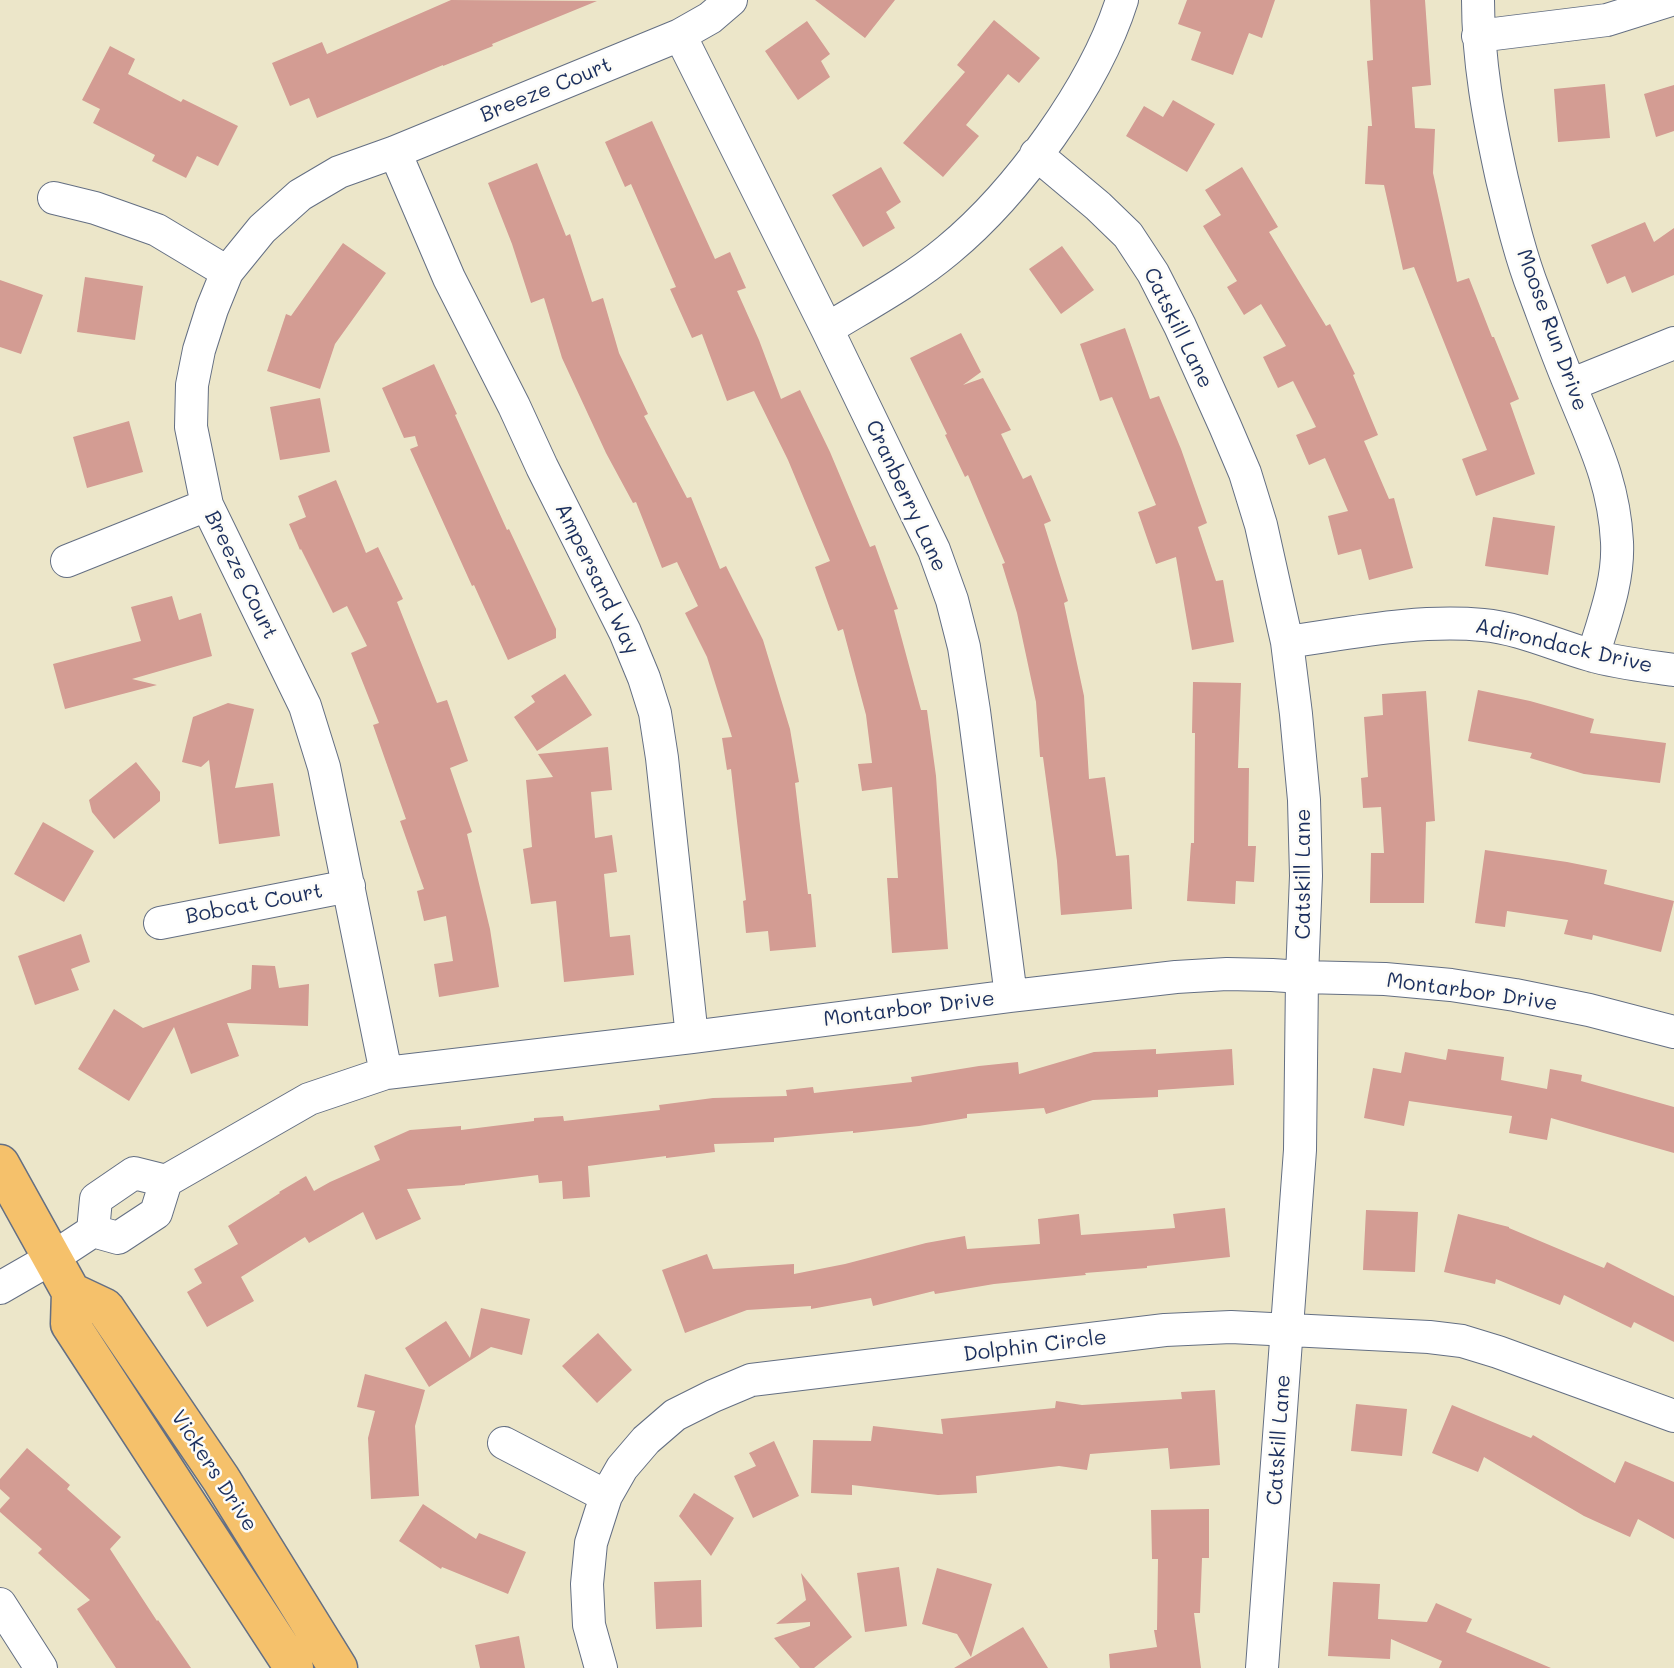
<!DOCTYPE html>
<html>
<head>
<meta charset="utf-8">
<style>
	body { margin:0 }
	canvas { display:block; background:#ece6c9 }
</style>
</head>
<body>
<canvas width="1674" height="1668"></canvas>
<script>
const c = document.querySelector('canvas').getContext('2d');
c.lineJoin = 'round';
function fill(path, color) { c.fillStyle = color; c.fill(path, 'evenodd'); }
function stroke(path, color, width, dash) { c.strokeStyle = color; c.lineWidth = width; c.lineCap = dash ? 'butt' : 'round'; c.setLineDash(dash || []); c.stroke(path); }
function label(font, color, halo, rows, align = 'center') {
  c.font = font + ' Mali,sans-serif'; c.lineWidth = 5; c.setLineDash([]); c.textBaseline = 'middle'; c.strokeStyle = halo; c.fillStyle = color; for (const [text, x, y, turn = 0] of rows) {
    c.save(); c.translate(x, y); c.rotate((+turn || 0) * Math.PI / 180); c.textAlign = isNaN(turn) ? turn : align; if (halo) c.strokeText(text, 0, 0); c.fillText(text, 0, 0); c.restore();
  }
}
fill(new Path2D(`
	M451,0L597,1L492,44L493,46L443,66V65L317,118L309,98L290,106L272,63L322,42L327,54Z
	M815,0H895L865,38Z
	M1187,0H1275L1262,38L1249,33L1233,75L1191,60L1201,32L1178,24Z
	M1370,0H1425L1431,85L1412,87L1415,128L1435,129L1433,173L1457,282L1469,278L1492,337H1494L1519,399L1510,403L1535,474L1476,496L1462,459L1487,450L1414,267L1403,270L1384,185L1365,184L1368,126H1372L1367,61L1373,60Z
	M994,20L1040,58L1019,83L1008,74L966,125L979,136L943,177L903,143L965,72L957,65Z
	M807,21L830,54L821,61L830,77L798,100L765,51Z
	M110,46L135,59L128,74L181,102L183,99L238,126L218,166L197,156L186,178L152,161L155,155L93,123L100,109L82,100Z
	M1605,84L1610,138L1558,142L1554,89Z
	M1674,85V131L1656,137L1644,94Z
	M1173,100L1215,124L1187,172L1126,136L1144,106L1163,117Z
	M652,121L715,259L730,252L746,288L737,291L759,340L781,399L800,390L830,452L870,547L875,545L898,609L894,610L921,710H927L936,776L948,949L892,953L887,878H898L892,787L862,791L858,764L872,763L866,715L843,629L838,631L815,567L830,561L788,460L754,391L727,401L702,334L692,338L670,289L676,287L631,184L625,187L605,142Z
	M537,163L566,236L570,234L592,302L603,298L619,353L648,414L644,416L687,498L691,497L720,569L726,566L763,640L790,729L799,782L795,783L808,894H811L816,947L770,951L768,931L746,933L743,901L746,900L731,769L727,770L722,738L732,737L707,657L685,613L698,606L677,562L662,568L636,502L633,503L606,453L562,358L544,298L531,303L512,244L488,183Z
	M881,167L901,202L886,212L895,228L863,247L832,195Z
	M1242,167L1278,227L1269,232L1326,326L1330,324L1355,374L1353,375L1378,435L1364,441L1389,499L1394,498L1413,568L1369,580L1361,549L1338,555L1328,516L1348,511L1325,458L1309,465L1296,435L1316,427L1293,381L1278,388L1263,357L1286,346L1261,304L1244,315L1227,287L1237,281L1203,226L1221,215L1205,190Z
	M1645,222L1654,242L1674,228V275L1632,293L1625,276L1607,284L1591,245Z
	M343,243L386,273L335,344L320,389L267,371L286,314L291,316Z
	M1062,246L1094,290L1061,314L1029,269Z
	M85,277L143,286L135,340L77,332Z
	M0,280L43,295L21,354L0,347Z
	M1125,328L1150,399L1159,396L1181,449L1207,523L1198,527L1216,581L1223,580L1234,642L1192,650L1176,557L1156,564L1138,512L1156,505L1112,397L1100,401L1080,344Z
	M961,333L981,372L963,385L983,378L1011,430L1001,434L1023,479L1031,475L1051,521L1044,524L1068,601L1064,603L1084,696L1089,779L1105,777L1116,856L1129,855L1132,909L1061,915L1057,861L1043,757H1040L1036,702L1017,613L1002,564L1005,563L968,475L965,477L945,435L947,434L910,358Z
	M434,364L457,414L455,415L507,530L509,529L556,629V638L508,660L474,585L472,586L410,449L418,446L415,436L404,438L382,388Z
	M320,398L330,452L280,460L270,407Z
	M129,421L143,472L87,488L73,437Z
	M336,480L366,553L378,547L403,599L397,602L437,703L447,700L468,761L450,768L472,832L467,834L490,929L499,987L439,997L434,964L453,961L446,916L424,921L417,891L424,889L400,821L406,819L373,725L379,723L351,653L367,646L347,606L333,613L301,549L300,550L289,524L306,517L298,496Z
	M1493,517L1555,526L1548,575L1485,566Z
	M172,596L179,620L201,613L212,656L132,679L157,685L65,709L53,664L141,641L131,607Z
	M565,674L592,715L537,751L514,717L535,702L531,696Z
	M1193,682L1241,683L1238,768H1249L1248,846H1256L1254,882L1236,881L1235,904L1187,901L1191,843H1194L1195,733H1192Z
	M1478,690L1530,701L1594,719L1590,733L1666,743L1660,783L1584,774L1530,758L1532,753L1468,741Z
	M1426,691L1435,821L1426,822L1424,903H1370L1371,853H1384L1381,807L1363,808L1361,778L1368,777L1364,717L1383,715L1382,694Z
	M228,703L254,709L235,788L273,783L280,836L219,844L209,760L201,767L182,762L193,717Z
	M608,747L612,790L591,792L595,838L612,835L617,872L604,874L610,937L630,935L634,975L564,982L556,901L531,904L523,849L532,847L526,780L553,777L538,754Z
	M136,762L160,792V801L114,839L92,812L89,800Z
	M43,822L94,851L64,902L14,874Z
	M1485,850L1567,862L1607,870L1604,884L1674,901L1661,952L1593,935L1592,940L1564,934L1568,920L1507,911L1505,927L1475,923Z
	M81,934L90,962L71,969L79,990L35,1005L18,956Z
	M252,965L275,966L279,988L309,984L308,1026L227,1023L239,1056L191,1074L174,1027L129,1101L78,1069L114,1009L143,1028L251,989Z
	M1156,1049V1054L1232,1049L1234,1085L1158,1090V1097L1093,1100L1046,1114L1044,1108L967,1114V1118L919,1126L853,1133V1131L774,1138V1142L714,1144L715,1152L666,1158V1156L588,1166L590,1197L563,1199L562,1181L539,1183L538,1175L465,1184V1185L407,1189L421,1219L376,1240L363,1212L309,1243L305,1237L241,1277L254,1301L207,1327L187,1292L202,1283L194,1269L238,1244L228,1226L280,1193L279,1192L306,1176L314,1191L330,1182L380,1160L374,1146L410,1130L461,1126V1130L534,1121V1118L563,1116L564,1121L660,1110L659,1105L713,1098L787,1096L786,1090L813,1087L814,1093L912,1082L911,1077L979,1066L1018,1062L1019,1074L1094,1052Z
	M1448,1049L1504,1057L1501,1080L1547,1089L1550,1069L1582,1075L1581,1081L1674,1107V1153L1551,1118L1547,1140L1509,1133L1512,1116L1409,1101L1404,1126L1364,1118L1373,1068L1401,1073L1405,1052L1446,1060Z
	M1225,1208L1230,1257L1147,1266V1268L1085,1273L1086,1275L994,1284L935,1294L934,1291L873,1306L871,1298L811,1309V1306L747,1310L685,1333L662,1270L707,1254L713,1269L794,1264V1274L845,1264L926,1243L965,1236L967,1249L1040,1244L1038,1219L1079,1214L1081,1235L1175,1228L1173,1214Z
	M1366,1210L1418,1212L1415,1272L1363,1270Z
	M1458,1214L1509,1227V1228L1604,1268L1607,1262L1674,1296V1342L1634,1322L1631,1328L1564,1295L1560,1305L1496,1279L1495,1284L1444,1272Z
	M481,1308L530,1319L522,1355L491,1347L429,1387L405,1348L446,1321L470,1358Z
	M598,1333L632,1370L597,1403L562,1366Z
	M365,1374L425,1390L415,1426L419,1496L371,1499L368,1438L375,1411L357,1407Z
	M1215,1390L1220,1465L1170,1469L1168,1448L1090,1454L1087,1470L1059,1466L976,1476L977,1493L938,1495L852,1485V1495L811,1493L813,1440L871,1441L873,1426L943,1434L941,1419L1055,1408L1056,1401L1082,1405L1182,1399L1181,1392Z
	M1356,1404L1407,1409L1402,1456L1351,1451Z
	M1452,1405L1531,1438L1533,1435L1615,1483L1625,1461L1674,1482V1539L1638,1519L1630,1537L1584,1516L1484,1457L1478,1472L1432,1453Z
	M774,1441L799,1496L753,1518L734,1476L756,1466L749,1453Z
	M27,1448L70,1485L67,1489L121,1537L110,1549L157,1621L158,1620L191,1668H116L77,1609L90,1600L38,1553L42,1549L0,1512V1509L10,1498L0,1489V1479Z
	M694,1493L734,1518L711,1556L679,1516Z
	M423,1504L476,1539L479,1533L526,1552L508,1594L442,1567L441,1569L399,1541Z
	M1209,1509V1558H1202L1200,1613H1194L1201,1668H1110L1109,1654L1157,1647L1154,1630H1157L1158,1559H1152L1151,1510Z
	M899,1567L907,1626L865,1632L857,1573Z
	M937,1568L992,1584L971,1657L957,1634L922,1624Z
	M801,1573L852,1637L814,1668H800L774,1638L810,1626V1622L776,1624L806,1600Z
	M701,1580L702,1627L656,1629L654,1582Z
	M1333,1582L1380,1584L1378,1619L1427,1622L1436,1603L1472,1619L1466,1632L1551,1668H1439L1442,1661L1391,1639L1390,1659L1328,1656Z
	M1023,1627L1048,1668H954Z
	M519,1636L525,1668H480L475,1645Z`), '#d39c93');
const minor = new Path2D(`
	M1478,0C1478,61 1489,120 1502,179C1511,216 1520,255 1534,291C1546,323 1557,354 1570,385C1592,440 1614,481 1617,542C1619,581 1604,619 1593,656
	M680,35L827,329L934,550L952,600L964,647L974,711L1011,996
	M1478,36L1607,20L1671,0
	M395,152L449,278L514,406L542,467L625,632L644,678L655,713L662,758L692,1037
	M1036,154L1098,206L1128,235L1153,273L1180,326L1225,426L1245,473L1261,525L1287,642L1296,714L1304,800L1306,876L1302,977L1300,1150L1262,1668
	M54,198L95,208L157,230L227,272
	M827,329C868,304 911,281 948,250C1017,193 1095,86 1122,0
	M1570,385L1674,343
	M67,561L207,505
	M1287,642C1351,633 1417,619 1483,625C1519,628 1555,645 1590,655C1617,663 1646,666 1674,670
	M160,923L349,886
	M386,1073L324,767L305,706L207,505L191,427L192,385L199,350L212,309L227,272L262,229L300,195L339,172L395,152L680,35L710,18L731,0
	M93,1231L96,1199L134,1173L166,1181
	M0,1288L52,1258L93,1231L118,1238L156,1213L166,1181L309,1099L386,1073L692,1037L1011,996L1176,977L1227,974L1272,975L1302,977L1385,979L1451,985L1515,995L1589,1010L1674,1032
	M504,1443L606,1496
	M0,1604L41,1668
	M601,1668L589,1625L587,1584L591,1543L606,1496L622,1468L646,1440L675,1415L713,1396L751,1380L1165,1330L1231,1327L1429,1337L1462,1341L1498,1352L1674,1416`);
const major = new Path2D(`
	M0,1164L71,1292L70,1324L294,1668
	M71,1292L105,1308L221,1479L338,1668`);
stroke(minor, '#646f83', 34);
stroke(major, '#646f83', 41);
stroke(minor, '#fff', 32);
stroke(major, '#f5c16b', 38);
label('21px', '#1b2f5e', '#fdfcf7', [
	["Breeze Court",546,90,-22],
	["Catskill Lane",1178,328,64],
	["Moose Run Drive",1552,330,70],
	["Cranberry Lane",906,496,65],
	["Breeze Court",241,575,64],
	["Ampersand Way",597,579,64],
	["Adirondack Drive",1564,646,13],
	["Catskill Lane",1304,874,-90],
	["Bobcat Court",254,904,-11],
	["Montarbor Drive",1472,992,8],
	["Montarbor Drive",909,1009,-7],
	["Dolphin Circle",1035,1346,-7],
	["Catskill Lane",1279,1440,-86],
	["Vickers Drive",214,1471,57]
]);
</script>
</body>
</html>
